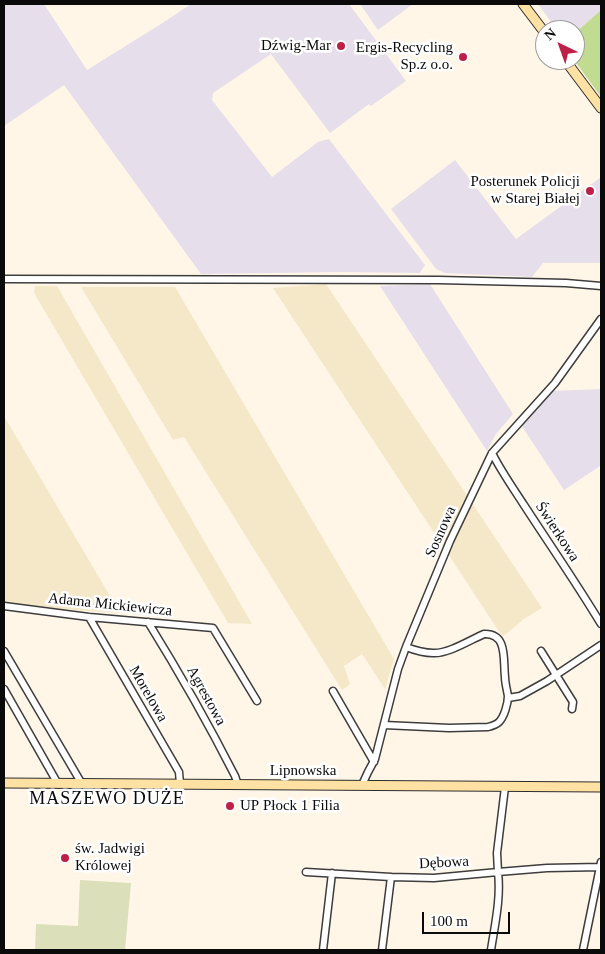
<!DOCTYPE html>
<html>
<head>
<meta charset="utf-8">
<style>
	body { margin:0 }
	#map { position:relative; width:605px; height:954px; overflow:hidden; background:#fff6e8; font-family:"Times New Roman",serif }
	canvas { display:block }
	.frame { position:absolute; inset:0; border:5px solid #0a0a0a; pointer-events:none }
	.north { position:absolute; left:535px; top:20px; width:50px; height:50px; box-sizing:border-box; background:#fff; border:1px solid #9d9d9d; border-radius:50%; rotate:318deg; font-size:14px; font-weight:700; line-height:20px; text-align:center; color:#0a0a0a }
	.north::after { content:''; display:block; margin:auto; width:18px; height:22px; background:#be1f47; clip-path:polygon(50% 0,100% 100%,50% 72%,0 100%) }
	.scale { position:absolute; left:422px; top:912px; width:88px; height:22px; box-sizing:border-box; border:2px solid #0a0a0a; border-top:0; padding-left:6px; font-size:15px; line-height:18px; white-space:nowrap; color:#0a0a0a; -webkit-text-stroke:4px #fff; paint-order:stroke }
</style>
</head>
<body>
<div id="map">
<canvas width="605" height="954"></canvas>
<div class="frame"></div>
<div class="north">N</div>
<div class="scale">100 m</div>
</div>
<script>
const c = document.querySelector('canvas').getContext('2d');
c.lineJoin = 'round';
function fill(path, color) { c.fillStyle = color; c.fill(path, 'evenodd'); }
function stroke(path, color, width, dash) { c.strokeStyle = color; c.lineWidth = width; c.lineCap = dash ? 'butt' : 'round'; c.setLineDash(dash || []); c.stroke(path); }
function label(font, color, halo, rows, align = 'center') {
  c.font = font + ' "Times New Roman",serif'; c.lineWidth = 5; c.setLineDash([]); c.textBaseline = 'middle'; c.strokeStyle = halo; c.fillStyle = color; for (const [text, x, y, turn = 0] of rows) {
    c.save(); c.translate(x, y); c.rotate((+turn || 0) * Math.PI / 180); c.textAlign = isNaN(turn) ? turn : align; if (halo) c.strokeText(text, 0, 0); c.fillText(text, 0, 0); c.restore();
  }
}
fill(new Path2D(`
	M4,4H44L87,70L161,24L191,4H349L406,81L371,106L369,104L330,133L271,54L213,93L212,100L272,177L318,142L329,139L425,265L420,273L342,272L201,274L64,85L4,126Z
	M360,4H413L378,30Z
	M538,4H601V10L575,33V30H557Z
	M455,160L516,239L601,177V263H543L532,277L445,273L436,269L391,209Z
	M430,284L513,414L496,434L487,451L380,286Z
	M601,389V467L600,466L564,490L521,425L551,391Z`), '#e6deea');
fill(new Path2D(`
	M326,284L542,608L524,619L506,634L502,636L273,288Z
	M35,286H57L252,624L228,623L34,293Z
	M81,287H175L394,659L385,689L362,654L344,666L350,684L342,690L184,437L173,440Z
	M4,416L120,613H121L46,608L4,602Z`), '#f5e8c8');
fill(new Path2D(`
	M601,10V97L574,60L575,33Z`), '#c1db90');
fill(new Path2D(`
	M80,880L131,883L125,950H35L36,924L78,926Z`), '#dbe0ba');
const street = new Path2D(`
	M4,279L439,280L566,283L601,286
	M492,453C501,471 513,488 524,505C550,545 577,584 601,624
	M4,606L89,617L213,628L257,701
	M89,617L179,772L180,784
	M148,622C179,672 208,723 235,776L238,785
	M4,651L82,784
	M541,651L573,702L572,709
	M4,689L58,784
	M333,691L374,762
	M508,698L520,696L547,681L601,645
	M384,725L449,728L488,727C492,726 496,725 499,722C504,717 508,704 508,696C507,690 505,683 505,677C503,660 508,633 484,634C470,640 448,654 433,653C424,653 414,650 406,647
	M362,785L368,772L375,759L398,669L406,647L450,541L492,453L555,383L601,319
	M306,872L391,877L434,878L498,872L497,853L505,787
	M323,950L332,873
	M382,950L391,877
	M491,950C495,924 501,898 498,872L547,868L601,867
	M583,950L601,862`);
const secondary = new Path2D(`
	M523,4L545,33
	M565,60L601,108
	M4,783L601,787`);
stroke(street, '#3d3d3d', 9);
stroke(secondary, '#2c2c2c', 11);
stroke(street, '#fff', 6);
stroke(secondary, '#ffe2a3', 9);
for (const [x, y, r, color] of [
	[341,46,5,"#be1f47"],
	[463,57,5,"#be1f47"],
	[590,191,5,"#be1f47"],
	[230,806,5,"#be1f47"],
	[65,858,5,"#be1f47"]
]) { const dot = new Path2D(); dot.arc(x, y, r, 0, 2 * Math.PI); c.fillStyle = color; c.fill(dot); stroke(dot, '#fff', 2); }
label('15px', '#0a0a0a', '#fff', [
	["Dźwig-Mar",331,46],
	["Ergis-Recycling",453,48],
	["Sp.z o.o.",453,65],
	["Posterunek Policji",580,182],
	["w Starej Białej",580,199],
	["UP Płock 1 Filia",240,806,"left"],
	["św. Jadwigi",75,849,"left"],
	["Królowej",75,866,"left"]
], 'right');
label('15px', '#0a0a0a', '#fff', [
	["Sosnowa",441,532,-66],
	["Świerkowa",557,532,57],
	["Adama Mickiewicza",110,605,6],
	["Morelowa",148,694,60],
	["Agrestowa",206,696,61],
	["Lipnowska",303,771],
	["Dębowa",444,863,-3]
]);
c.letterSpacing = '1px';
label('18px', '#0a0a0a', '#fff', [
	["MASZEWO DUŻE",107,799]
]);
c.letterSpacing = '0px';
</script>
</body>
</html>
